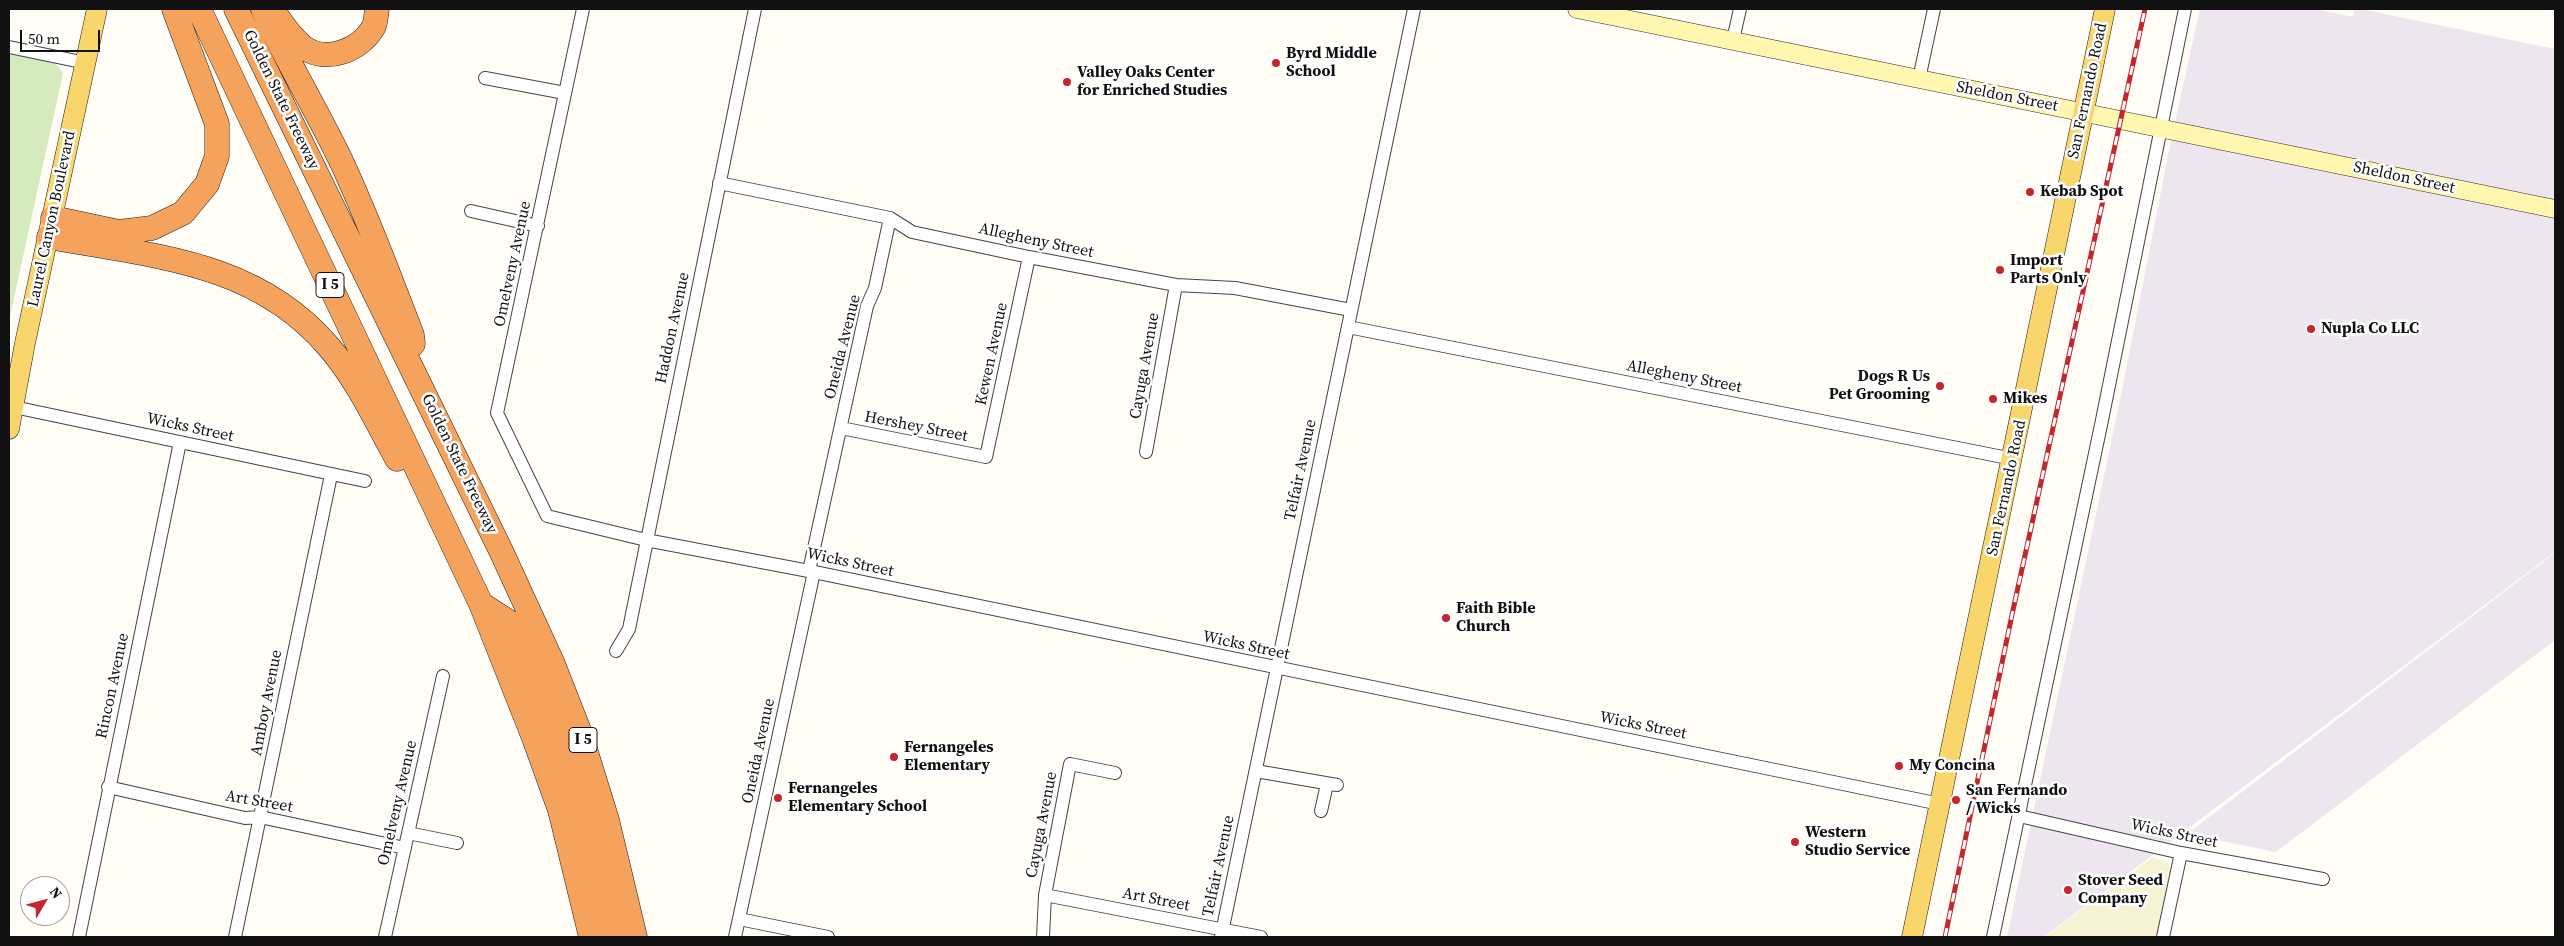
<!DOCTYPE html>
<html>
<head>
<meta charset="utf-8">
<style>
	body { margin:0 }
	#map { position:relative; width:2564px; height:946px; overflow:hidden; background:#fffdf5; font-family:"Source Serif 4",serif }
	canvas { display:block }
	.frame { position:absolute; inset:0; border:10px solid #111; pointer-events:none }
	.north { position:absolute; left:20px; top:876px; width:50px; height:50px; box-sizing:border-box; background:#fff; border:1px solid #a0a0a0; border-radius:50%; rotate:53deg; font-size:14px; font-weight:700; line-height:20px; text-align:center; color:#111 }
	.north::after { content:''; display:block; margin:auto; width:18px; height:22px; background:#c4262e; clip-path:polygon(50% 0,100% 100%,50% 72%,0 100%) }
	.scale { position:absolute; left:20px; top:30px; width:80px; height:22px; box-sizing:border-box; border:2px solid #111; border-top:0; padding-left:6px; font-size:15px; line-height:18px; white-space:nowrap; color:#111; -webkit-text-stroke:4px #fff; paint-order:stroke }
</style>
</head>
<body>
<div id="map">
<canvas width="2564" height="946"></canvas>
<div class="frame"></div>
<div class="north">N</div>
<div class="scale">50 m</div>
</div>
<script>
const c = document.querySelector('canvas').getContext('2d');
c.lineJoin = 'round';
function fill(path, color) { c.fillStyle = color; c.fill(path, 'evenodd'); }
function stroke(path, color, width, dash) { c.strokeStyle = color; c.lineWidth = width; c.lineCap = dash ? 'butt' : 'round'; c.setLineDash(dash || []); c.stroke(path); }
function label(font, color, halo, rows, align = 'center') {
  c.font = font + ' "Source Serif 4",serif'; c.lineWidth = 5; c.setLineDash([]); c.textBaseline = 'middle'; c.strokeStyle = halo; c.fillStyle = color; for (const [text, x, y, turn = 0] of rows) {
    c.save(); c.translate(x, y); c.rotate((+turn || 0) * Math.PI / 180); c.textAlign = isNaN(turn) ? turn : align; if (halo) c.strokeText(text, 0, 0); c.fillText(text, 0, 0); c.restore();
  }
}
fill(new Path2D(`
	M2200,9H2315L2353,17L2355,9H2360L2555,49V552L2044,937H2007L2121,395L2171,140Z
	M2555,553V640L2276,852L2187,834Z`), '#eee6ef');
fill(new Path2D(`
	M2153,857L2170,863V876L2157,937H2045Z`), '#f6f3d4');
fill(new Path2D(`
	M9,53L55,63L63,73L9,321Z`), '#d5ebbd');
const minor = new Path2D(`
	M583,9L497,413L547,516L646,540L814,572L1940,804
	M1733,40L1740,9
	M9,47L86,63
	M485,78L565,93
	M1919,79L1934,9
	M719,183L890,218L912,232L1029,257L1176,285L1235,288L1351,310
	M471,211L538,226
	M1348,327L2013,459
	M9,406L365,481
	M841,428L986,457L1029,257
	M1146,452L1176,285
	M809,571L867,306L875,288L890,218
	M616,651L629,629L755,9
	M1256,771L1337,785
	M108,787L245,818L260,817L405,848
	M1321,811L1327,784
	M2019,816L2181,853L2323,879
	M408,833L457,843
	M1045,895L1261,937
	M739,919L828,937
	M79,937L180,442
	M235,937L331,475
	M385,937L443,676
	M735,937L814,572
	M1043,937L1045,895L1070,764L1115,773
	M1221,937L1414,9
	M1993,937L2101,425L2185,9
	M2163,937L2181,853`);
const secondary = new Path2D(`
	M1577,9L2555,209`);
const primary = new Path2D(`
	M9,429L25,343L97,9
	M1912,937L2105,9`);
const motorway = new Path2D(`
	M199,9L481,604L534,738L560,810L591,937
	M236,9L502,553L553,664L580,733L607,820L635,937
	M263,9C287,62 318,112 343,165C369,221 390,278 412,335L413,344
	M276,15C284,27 292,38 303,47C326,64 360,50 373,28C376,23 376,14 377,9
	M53,218L119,232L152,228L183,213L207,184L217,156V124L174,9
	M49,237C152,256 255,261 328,346C357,379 376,421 397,459
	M481,604L512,624L542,695L565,756L587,825L614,937`);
stroke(minor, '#444', 14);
stroke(secondary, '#333', 19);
stroke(primary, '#222', 21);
stroke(motorway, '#222', 25);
stroke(minor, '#fff', 12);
stroke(secondary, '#fff6b0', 18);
stroke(primary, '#f9d66b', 20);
stroke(motorway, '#f5a25d', 24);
const rail = new Path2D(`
	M1945,937L2013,610L2145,9`);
stroke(rail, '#c4262e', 5);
stroke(rail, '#fff', 3, [9]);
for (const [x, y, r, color] of [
	[1276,63,5,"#c4262e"],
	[1067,82,5,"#c4262e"],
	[2030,192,5,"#c4262e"],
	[2000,270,5,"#c4262e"],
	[2311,329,5,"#c4262e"],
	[1940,386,5,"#c4262e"],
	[1993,399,5,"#c4262e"],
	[1446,618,5,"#c4262e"],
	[894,757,5,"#c4262e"],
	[1899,766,5,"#c4262e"],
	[778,798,5,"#c4262e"],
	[1956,800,5,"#c4262e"],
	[1795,842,5,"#c4262e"],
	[2068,890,5,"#c4262e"]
]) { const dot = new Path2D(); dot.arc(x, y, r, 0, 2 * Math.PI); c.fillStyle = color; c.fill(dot); stroke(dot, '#fff', 2); }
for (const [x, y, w] of [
	[330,285,28],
	[583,740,28]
]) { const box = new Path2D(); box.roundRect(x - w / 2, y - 12.5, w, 25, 4); c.fillStyle = '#fff'; c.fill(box); stroke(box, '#111', 1); }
label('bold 15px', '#111', null, [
	["I 5",330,285],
	["I 5",583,740]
]);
label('bold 16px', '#111', '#fff', [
	["Byrd Middle",1286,54],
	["School",1286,72],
	["Valley Oaks Center",1077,73],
	["for Enriched Studies",1077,91],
	["Kebab Spot",2040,192],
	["Import",2010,261],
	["Parts Only",2010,279],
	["Nupla Co LLC",2321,329],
	["Dogs R Us",1930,377,"right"],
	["Pet Grooming",1930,395,"right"],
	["Mikes",2003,399],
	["Faith Bible",1456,609],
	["Church",1456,627],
	["Fernangeles",904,748],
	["Elementary",904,766],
	["My Concina",1909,766],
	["Fernangeles",788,789],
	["Elementary School",788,807],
	["San Fernando",1966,791],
	["/ Wicks",1966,809],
	["Western",1805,833],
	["Studio Service",1805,851],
	["Stover Seed",2078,881],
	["Company",2078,899]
], 'left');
label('16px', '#111', '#fff', [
	["San Fernando Road",2088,91,-78],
	["Sheldon Street",2007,97,11],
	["Golden State Freeway",281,100,64],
	["Sheldon Street",2404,178,12],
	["Laurel Canyon Boulevard",52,219,-78],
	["Allegheny Street",1036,241,12],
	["Omelveny Avenue",513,264,-78],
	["Haddon Avenue",673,328,-78],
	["Oneida Avenue",843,347,-76],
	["Kewen Avenue",992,354,-78],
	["Cayuga Avenue",1145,366,-80],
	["Allegheny Street",1684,377,11],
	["Hershey Street",916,427,11],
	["Wicks Street",190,428,12],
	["Golden State Freeway",459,464,64],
	["Telfair Avenue",1301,470,-78],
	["San Fernando Road",2007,488,-78],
	["Wicks Street",850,563,12],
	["Wicks Street",1246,646,12],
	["Rincon Avenue",113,686,-78],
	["Amboy Avenue",267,703,-79],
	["Wicks Street",1643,726,11],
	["Oneida Avenue",759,751,-78],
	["Art Street",259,802,10],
	["Omelveny Avenue",398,803,-77],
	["Cayuga Avenue",1042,825,-79],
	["Wicks Street",2174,834,12],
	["Telfair Avenue",1219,866,-78],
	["Art Street",1156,900,11]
]);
</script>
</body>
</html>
